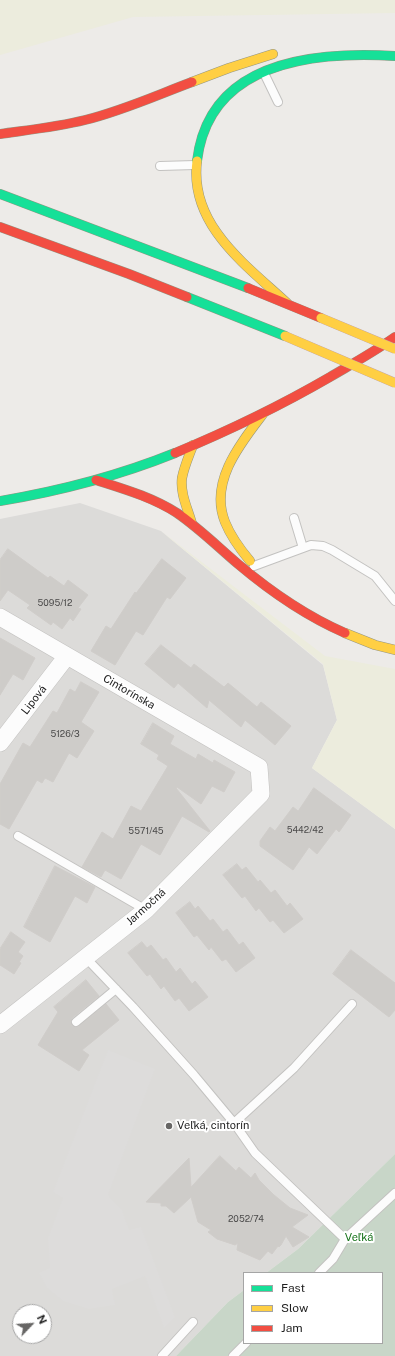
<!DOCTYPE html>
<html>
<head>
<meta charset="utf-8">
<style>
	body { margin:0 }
	#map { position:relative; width:395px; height:1356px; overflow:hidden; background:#edebe8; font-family:"Public Sans",sans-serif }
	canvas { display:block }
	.legend { position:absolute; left:243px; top:1272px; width:140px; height:72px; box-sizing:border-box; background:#fff; border:1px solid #a5a5a5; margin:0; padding:5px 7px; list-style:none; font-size:12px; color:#1f1f1f }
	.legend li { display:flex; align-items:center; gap:8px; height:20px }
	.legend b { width:20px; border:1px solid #a5a5a5 }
	.north { position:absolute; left:12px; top:1304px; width:40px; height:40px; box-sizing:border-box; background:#fff; border:1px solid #a5a5a5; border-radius:50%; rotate:65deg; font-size:11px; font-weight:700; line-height:16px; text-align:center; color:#1f1f1f }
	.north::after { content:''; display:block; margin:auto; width:14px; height:18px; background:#676665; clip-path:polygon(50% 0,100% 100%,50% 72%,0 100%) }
</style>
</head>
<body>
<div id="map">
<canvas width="395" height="1356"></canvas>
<ul class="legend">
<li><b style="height:5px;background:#16e098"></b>Fast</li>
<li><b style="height:5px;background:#ffcf43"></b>Slow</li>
<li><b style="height:5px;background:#f24e42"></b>Jam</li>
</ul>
<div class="north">N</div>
</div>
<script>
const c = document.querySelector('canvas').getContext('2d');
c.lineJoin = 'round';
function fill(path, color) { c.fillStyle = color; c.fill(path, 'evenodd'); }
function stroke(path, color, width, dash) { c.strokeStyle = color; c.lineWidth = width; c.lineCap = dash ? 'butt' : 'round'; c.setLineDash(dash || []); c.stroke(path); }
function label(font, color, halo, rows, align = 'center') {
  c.font = font + ' "Public Sans",sans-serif'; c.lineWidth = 4; c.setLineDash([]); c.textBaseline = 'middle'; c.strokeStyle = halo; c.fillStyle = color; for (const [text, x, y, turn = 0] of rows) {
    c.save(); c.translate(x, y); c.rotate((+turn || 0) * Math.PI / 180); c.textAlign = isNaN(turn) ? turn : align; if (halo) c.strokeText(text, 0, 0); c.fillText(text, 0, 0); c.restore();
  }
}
fill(new Path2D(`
	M80,503L161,531L323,665L337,720L312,768L395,829V1154L298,1249L266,1273H244V1290L228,1302L176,1356H0V519ZM20,1312H44V1336H20Z`), '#dcdbd9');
fill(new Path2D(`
	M0,0H395V13L133,17L0,55Z
	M161,531L325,656L395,669V829L312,768L337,720L323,664Z`), '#ececdd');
fill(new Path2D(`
	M395,1154V1356H176L228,1302L244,1290V1343H382V1273H266L298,1249Z`), '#c8d6c8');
fill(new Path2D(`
	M108,1050L155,1069L108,1195L122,1210L129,1230L141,1227L175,1317L164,1328L145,1276L112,1289L115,1305L89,1309L63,1301L47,1288L39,1273L50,1268L48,1238L63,1198L53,1192Z`), '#dddcdb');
const building = new Path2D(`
	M8,549L48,578L50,576L64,586L68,580L88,595L78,608L81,609L73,621L70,618L62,629L53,622L51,625L27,608L30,605L8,590L0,601V560Z
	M162,559L186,578L170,599L167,597L143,635L136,631L115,665L91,651L106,626L111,629L135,592L136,593Z
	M0,638L35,658L23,680L13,674L0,695Z
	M161,645L191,668L194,664L224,687L228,683L257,707L261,702L291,726L275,745L245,720L241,727L209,700L207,708L178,683L174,688L145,664Z
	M81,682L99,692L81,722L94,731L77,758L69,753L53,782L45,778L42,783L37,780L9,829L0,824V784L23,743L30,747L53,711L57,713L70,689L75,692Z
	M153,723L174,736L170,744L196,759L198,754L213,763L214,760L235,772L224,792L212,786L201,804L177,787L176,788L210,831L209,832L182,816L160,855L141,844L121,879L105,870L101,877L82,867L102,832L113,839L131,806L141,811L168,766L157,759L159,755L141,744Z
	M314,788L351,815L339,832L336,829L317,854L309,847L293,870L260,846V841L270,827L275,831L293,807L298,811Z
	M237,864L242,870L246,867L258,882L260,880L271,893L275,890L287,906L290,903L303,919L284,933L273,920L270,922L259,908L256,911L245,896L242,898L223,875Z
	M55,866L95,887L87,903L75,896L50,942L24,927Z
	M190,902L195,909L198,906L210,921L213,919L223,932L227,929L239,945L243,942L255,958L236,972L226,959L222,961L211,947L209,950L197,935L194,937L176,913Z
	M11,932L25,942L18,952L23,956L19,962L21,963L14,974L0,965V949Z
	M142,942L147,948L151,945L163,960L166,958L176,972L180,968L192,984L195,981L208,997L189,1011L179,998L175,1001L164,986L161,989L150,974L147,976L128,953Z
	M351,950L395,983V1010L389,1017L333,974Z
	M86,980L99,996L72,1018L71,1023L72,1026L77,1027L79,1026L106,1004L119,1020L82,1050L89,1055L79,1071L38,1045L58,1012L54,1007Z
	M220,1156L236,1171L239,1167L251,1178L255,1173L259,1180L274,1195L290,1208L308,1215L292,1227L309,1237L293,1247L286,1236L281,1245L279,1247L278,1246L272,1254L268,1251L260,1260L237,1250L238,1243L235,1245L217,1239L208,1232L211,1230L198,1222L191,1197L174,1213L166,1206H161V1203L146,1202L189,1158L191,1187Z`);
fill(building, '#ceccc9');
stroke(building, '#d0cdca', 1);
const lane = new Path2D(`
	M264,73L278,102
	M160,166L195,165
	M294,518L303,548
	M254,566L311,545L323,546L332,550L375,576L395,601
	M18,836L146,910
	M86,958L133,1007L194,1075L234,1123L255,1153L345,1239
	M76,1022L116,989
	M234,1123L294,1068L352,1004
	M319,1273L333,1259L345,1239L395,1193
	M162,1356L193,1322
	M233,1356L246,1343`);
const street = new Path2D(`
	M0,617L259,767L261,794L146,910L0,1025
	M0,743L67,656`);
const fast = new Path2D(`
	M197,161C209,61 314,51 395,56
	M0,194L248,288
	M187,297L285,336
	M0,501C60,491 118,476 175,453`);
const slow = new Path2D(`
	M192,82L229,68L273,54
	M197,161C189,225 246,265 287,303
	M192,524C188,509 180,494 182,478C184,467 189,456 193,445
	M250,561C240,549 231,537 225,522C209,482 240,444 263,414
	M345,633L375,645L395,650`);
const jam = new Path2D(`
	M0,134C28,130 57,127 85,120C122,111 157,95 192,82
	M0,227L129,274L187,297
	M248,288L321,318
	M175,453C228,431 280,406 330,377C352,364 374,352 395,337
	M96,480C124,489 152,497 177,513C199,528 218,547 238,564C270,591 306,616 345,633`);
stroke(lane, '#c3c2c0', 10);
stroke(street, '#c3c2c0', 18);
stroke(fast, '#949582', 10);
stroke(slow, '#949582', 10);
stroke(jam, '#949582', 10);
stroke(lane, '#fcfcfc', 8);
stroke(street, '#fcfcfc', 17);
stroke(fast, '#16e098', 9);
stroke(slow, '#ffcf43', 9);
stroke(jam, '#f24e42', 9);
const slowBridge = new Path2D(`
	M321,318L395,349
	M285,336L395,383`);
stroke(slowBridge, '#bfa2ac', 10, []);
stroke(slowBridge, '#ffcf43', 9);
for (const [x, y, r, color] of [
	[169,1126,4,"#676665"]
]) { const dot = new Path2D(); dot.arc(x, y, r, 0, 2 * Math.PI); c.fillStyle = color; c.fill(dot); stroke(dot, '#fff', 1.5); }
label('9px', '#4b4a4a', null, [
	["5095/12",55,603],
	["5126/3",65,734],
	["5442/42",305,830],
	["5571/45",146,831],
	["2052/74",246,1219]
]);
label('11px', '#1f1f1f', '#fff', [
	["Cintorínska",129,692,30],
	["Lipová",34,700,-52],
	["Jarmočná",146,907,-42]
]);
label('11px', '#1f1f1f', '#fff', [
	["Veľká, cintorín",177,1126]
], 'left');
label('11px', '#17731b', '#fff', [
	["Veľká",359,1238]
]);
</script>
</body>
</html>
